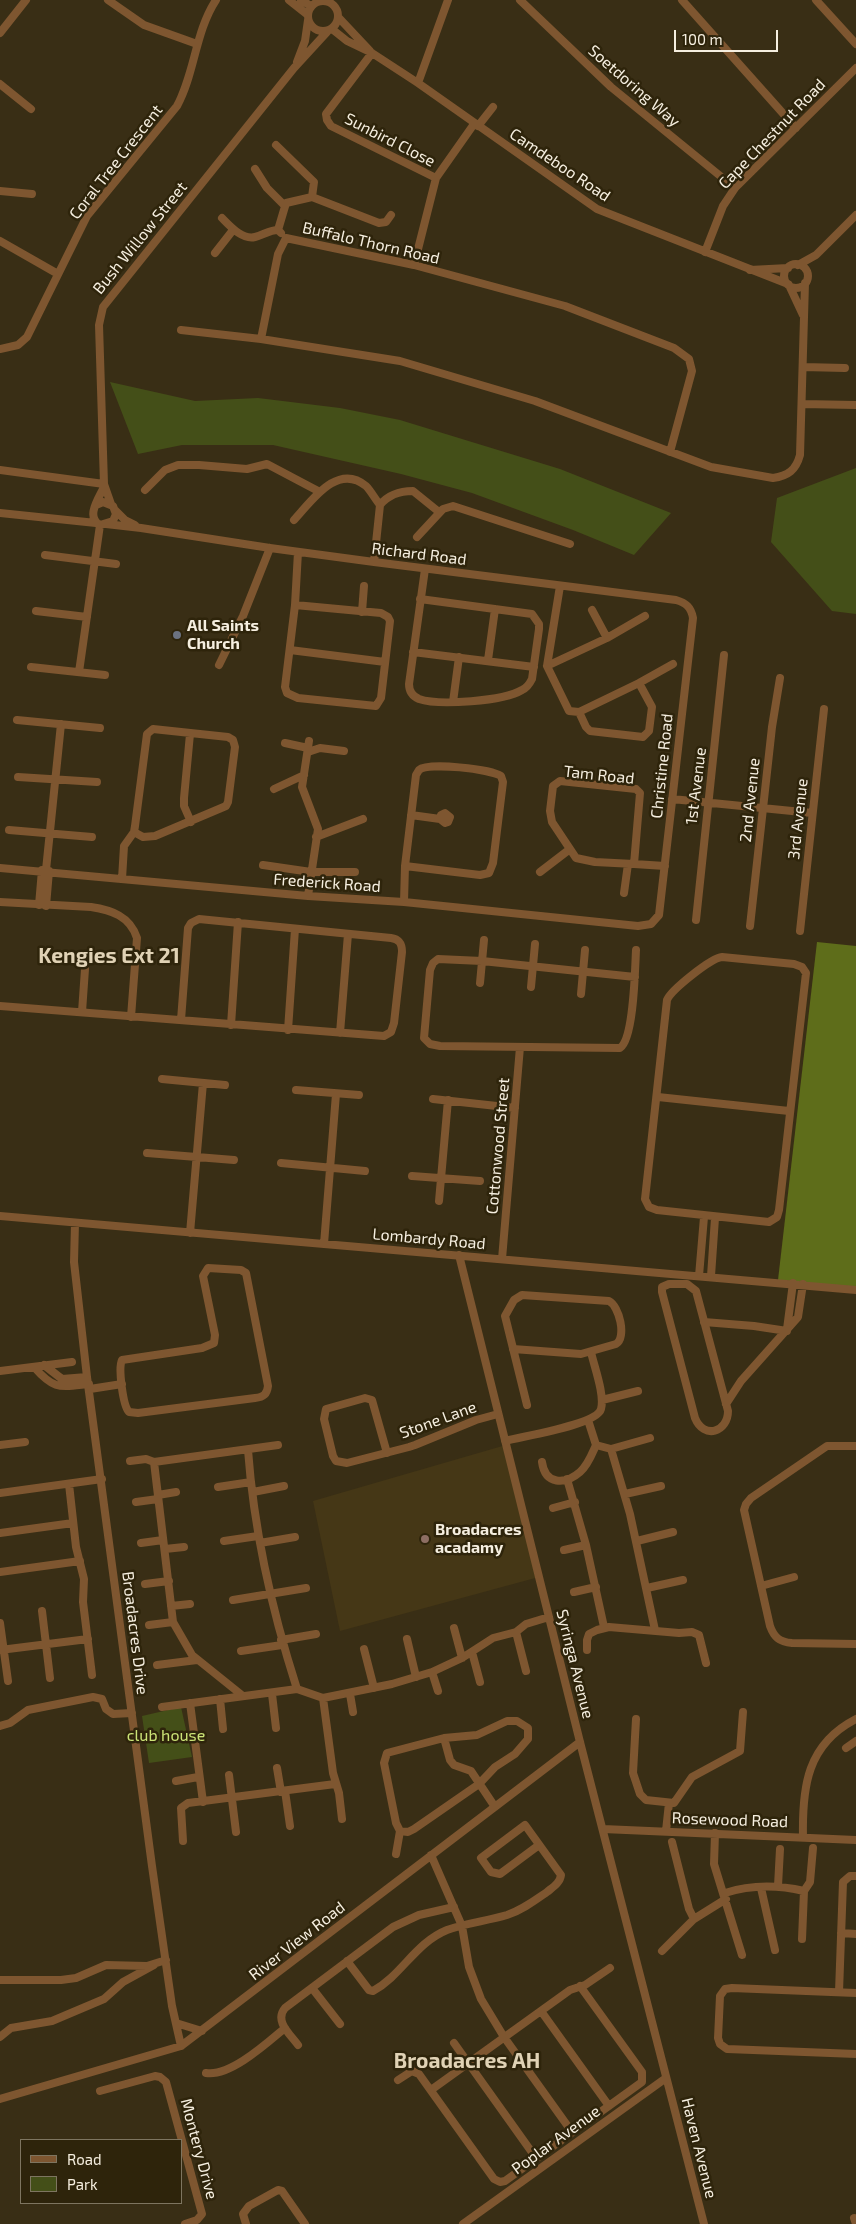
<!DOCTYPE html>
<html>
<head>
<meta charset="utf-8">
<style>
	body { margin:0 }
	#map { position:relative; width:856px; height:2224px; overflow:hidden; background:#392e15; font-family:"Exo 2",sans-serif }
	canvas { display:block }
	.legend { position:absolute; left:20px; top:2139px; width:162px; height:65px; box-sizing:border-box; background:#2e240b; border:1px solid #7e7560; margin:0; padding:6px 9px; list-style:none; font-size:15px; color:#f6efe0 }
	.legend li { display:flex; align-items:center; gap:10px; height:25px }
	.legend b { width:25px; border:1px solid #7e7560 }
	.scale { position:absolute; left:674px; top:30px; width:104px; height:22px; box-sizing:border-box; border:2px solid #f6efe0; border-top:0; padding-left:6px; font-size:15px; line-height:18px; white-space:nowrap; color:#f6efe0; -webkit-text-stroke:4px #2e240b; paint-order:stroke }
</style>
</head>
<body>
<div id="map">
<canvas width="856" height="2224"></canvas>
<ul class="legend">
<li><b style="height:6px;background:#7e5630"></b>Road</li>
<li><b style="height:14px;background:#444f18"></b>Park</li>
</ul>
<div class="scale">100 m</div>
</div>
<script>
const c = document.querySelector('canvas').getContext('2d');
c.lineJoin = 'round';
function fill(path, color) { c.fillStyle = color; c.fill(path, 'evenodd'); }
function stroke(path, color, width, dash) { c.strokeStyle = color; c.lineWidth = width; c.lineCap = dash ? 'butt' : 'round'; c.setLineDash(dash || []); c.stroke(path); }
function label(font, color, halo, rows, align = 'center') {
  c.font = font + ' "Exo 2",sans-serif'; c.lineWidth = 5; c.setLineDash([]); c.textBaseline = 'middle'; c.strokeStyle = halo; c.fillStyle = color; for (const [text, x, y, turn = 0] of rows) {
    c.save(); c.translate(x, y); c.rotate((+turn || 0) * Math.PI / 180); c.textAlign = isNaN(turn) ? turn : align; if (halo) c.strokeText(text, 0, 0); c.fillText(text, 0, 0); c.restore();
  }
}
fill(new Path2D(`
	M506,1445L539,1577L340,1631L313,1501Z`), '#453716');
fill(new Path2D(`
	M110,382L195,401L258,398L340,408L400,420L560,469L671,513L634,555L573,530L472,493L401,474L273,445H182L138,454Z
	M856,468V614L832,611L771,542L777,498Z
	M181,1707L192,1757L149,1763L142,1716Z`), '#444f18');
fill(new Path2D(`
	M817,942L856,946V1287L778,1280Z`), '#5e6d1a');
stroke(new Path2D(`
	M108,0L144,25L197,44
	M289,0L308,15
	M301,0L311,6
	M520,0L611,87L735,188
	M682,0L796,128
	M816,0L856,44
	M308 16a15 15 0 1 1 30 0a15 15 0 1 1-30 0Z
	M339,18L370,51
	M332,29L347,41L372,53L418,83L597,209L788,284
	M0,33L26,0
	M372,53L326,114L327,120L331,126L436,178
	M297,62L305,41L308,20
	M418,83L448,0
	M0,84L31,109
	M478,126L493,107
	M276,145L314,182L312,197
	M255,169L267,188L284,205
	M0,191L32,194
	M222,218C230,226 242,240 255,237C263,235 270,230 278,230L281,233
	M278,230L286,203L312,197L379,223L386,222L391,215
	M0,241L58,274
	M705,252L723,206L735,188L856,68
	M215,253L233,230
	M784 276a12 12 0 1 1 24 0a12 12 0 1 1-24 0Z
	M414,265L436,178L474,124
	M798,265L816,255L856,215
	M750,270L788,268
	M789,285L803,315
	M181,330L261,339L400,361L535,401L711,467L773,478C788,476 796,470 800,455L805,283
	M261,339L278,254L286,238L414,265L565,306L674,348L689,359L692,371L670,452
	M0,349L18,345L27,337L87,216L177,106C195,73 195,32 216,0
	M803,367L845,368
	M802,404L856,405
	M0,470L104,484
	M145,490L165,470L178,465H199L247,469L267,464L320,492
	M111,504L104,484L99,325L103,307L294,68L327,32
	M96,505L103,502L113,506L116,514L113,521L100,525C85,517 99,498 104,487
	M115,510L125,520L135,525
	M0,513L96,523
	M294,520C311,502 337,462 366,486C371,491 375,499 380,505
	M417,537L443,509L453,506L570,544
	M45,555L116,564
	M374,562L380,505C388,495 401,491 413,491L439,512
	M560,586L547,666L569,711L579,712L639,683L673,664
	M420,599L532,614L539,624V629L532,679C530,683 527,688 522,690C504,701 439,706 419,699C412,696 409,690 409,684L425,569
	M295,605L381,613L388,617L390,621L381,698L376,706L298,698L287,693L285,687Z
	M295,605L298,552
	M592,610L607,638
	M36,611L87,617
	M362,612L364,586
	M290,650L385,662
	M413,652L534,667
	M488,660L495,609
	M219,665L243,616L270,548
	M547,666L607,638L645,616
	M31,667L105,675
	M79,672L100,525
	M453,702L459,657
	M579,712L586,727L590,731L643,737L649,731L652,707L639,683
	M17,720L100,728
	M190,734L184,798V806L191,822
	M285,743L308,748
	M308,752L320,748L344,751
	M18,777L97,782
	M560,781L636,789L640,793L634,864L595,862L576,858L552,822L550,811L553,786Z
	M274,789L304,775
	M672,799L812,813
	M411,815L440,819L445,823L448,822L450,817L445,813L441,815L440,819
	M9,830L92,837
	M316,837L363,819
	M634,864L665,866
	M263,865L311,872H355
	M0,868L308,896L404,902L638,926L651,924L659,915L693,618C691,607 686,603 676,600L374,562L270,548L141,528L106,524
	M46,870L61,724
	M540,872L570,849
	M122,879L124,846L134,832L135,826L147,734L153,729L228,737L233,740L235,747L228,802L226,806L155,836L143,837L134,832
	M624,893L628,864
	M308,896L318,829L302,787L309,741
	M0,902L91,907C111,910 130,916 137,938L131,1017
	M404,902L405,866L416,775L419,770C428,762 491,769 501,776L503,782L493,863L489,873L480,875L405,866
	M39,905L42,870
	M46,906L49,871
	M696,920L724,655
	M750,926L772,727L780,678
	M800,931L824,709
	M722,957L794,964L802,967L806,973L779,1210L777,1217L769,1222L657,1210L649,1207L645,1199L667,1000C671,990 711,958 722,957Z
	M635,977L482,961L438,959L433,963L430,970L424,1038L430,1044L440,1046L620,1048C634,1039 635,968 636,950
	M480,983L484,940
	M531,987L535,944
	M581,994L585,950
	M0,1006L384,1036L391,1032L394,1023L402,952C402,943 399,939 391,938L199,919L191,923L188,928L181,1020
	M82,1012L85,969
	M231,1025L238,922
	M288,1030L295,929
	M340,1033L348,934
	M162,1079L225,1085
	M296,1090L359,1095
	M658,1097L789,1111
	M433,1099L515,1108
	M147,1153L234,1160
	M281,1163L365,1171
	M412,1176L480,1181
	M439,1201L448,1100
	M0,1216L856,1290
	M75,1223L74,1262L87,1377L152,1866L172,2006L181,2046
	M190,1233L203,1083
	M324,1244L336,1094
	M459,1255L580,1742L704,2224
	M502,1259L520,1047
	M208,1268L241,1270L246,1273L268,1386C267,1394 264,1397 255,1398L138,1413L129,1412C123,1406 118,1368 122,1360L202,1348L214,1343L215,1335L203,1276Z
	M699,1276L704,1217
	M711,1276L715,1218
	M669,1284H687L696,1291L728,1411C728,1432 704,1440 695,1418L662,1292V1287Z
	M704,1322L754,1326L787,1331
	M787,1329L793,1283
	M513,1349L581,1354L616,1344C627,1337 619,1306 609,1301L522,1295L514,1300L505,1316L527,1405
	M44,1365L62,1379L87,1377
	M34,1367C54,1390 59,1387 89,1384
	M0,1371L72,1362
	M90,1389L122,1384
	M602,1400L638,1391
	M726,1404L741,1381L798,1317L803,1284
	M505,1441C523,1436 597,1425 601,1409C605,1395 594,1366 591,1352
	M0,1445L25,1442
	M596,1445L611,1449L630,1514L655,1630
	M856,1446H827L751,1498L746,1504L744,1510L770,1626C774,1637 779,1642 792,1643L856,1644
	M611,1449L650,1438
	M248,1450C254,1532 272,1611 297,1689
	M387,1453L372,1400L365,1398L326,1409L324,1419L333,1456L336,1461L347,1463L409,1447L415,1445L476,1420L498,1414
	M130,1461L146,1459L154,1462L278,1445
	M154,1462L173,1622L192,1655L243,1696
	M542,1462C545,1485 565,1485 580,1472C588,1465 592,1454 596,1445L588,1420
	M567,1479L586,1545L604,1627
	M69,1484L76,1547L84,1579L83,1602L92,1675
	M218,1487L251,1482
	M253,1492L284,1486
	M0,1493L102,1479
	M625,1494L661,1486
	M158,1495L176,1492
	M136,1502L158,1499
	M553,1508L575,1502
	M0,1533L73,1523
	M224,1541L258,1536
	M637,1541L673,1532
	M141,1543L163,1540
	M260,1543L295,1537
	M165,1549L184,1547
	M564,1550L586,1545
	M0,1572L80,1561
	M145,1584L169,1581
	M761,1586L794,1577
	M647,1588L683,1580
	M574,1592L596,1587
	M233,1600L306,1588
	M171,1606L190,1604
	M42,1611L50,1678
	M0,1623L8,1681
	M149,1625L173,1622
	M454,1628L462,1658
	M516,1632L526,1671
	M407,1639L416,1677
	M281,1640L316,1634
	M364,1649L374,1688
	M0,1650L88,1639
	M587,1650V1640L589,1634L597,1630L609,1627L679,1633L692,1632L699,1635L706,1663
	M241,1651L282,1645
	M472,1652L480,1682
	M157,1665L197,1660
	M432,1672L438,1691
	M272,1694L276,1728
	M350,1694L353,1712
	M323,1698L333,1773L339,1793L342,1819
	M220,1699L223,1729
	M190,1703L203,1802
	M162,1707L297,1689L323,1698L392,1684L432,1672L462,1658L493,1638L516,1632L526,1624L549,1617
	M636,1719L633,1773L640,1794L646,1800L674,1803L692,1777L740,1751L743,1712
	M0,1726L10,1723L28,1710L93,1697L102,1699L106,1709L113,1714L132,1713
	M444,1738L450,1760L454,1765L471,1771L495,1807
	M846,1748L856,1741
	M277,1768L281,1792
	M229,1775L236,1832
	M176,1781L198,1777
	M285,1791L290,1826
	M603,1829L856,1840
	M666,1831L669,1803
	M715,1833L714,1864L742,1955
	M803,1837C802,1787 807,1744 856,1719
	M183,1841L181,1808L188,1803L335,1784
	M672,1842L689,1909L694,1919
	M396,1854L400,1831L396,1823L384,1763L387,1753L444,1738L477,1735L507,1721H517L528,1728V1739L515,1754L495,1767L479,1784L414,1829L408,1832L400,1831
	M431,1855L462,1926L469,1967L481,1999L504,2037L572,2132
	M778,1886L780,1849
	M761,1888L775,1950
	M725,1893C750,1885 778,1885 804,1891
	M841,1933L856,1934
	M802,1939L804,1891L810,1882L813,1848
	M662,1951L694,1919L726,1899
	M347,1961L369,1990L373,1991C402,1975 415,1943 447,1930C466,1923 487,1921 507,1915C522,1910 534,1901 547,1892C553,1887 560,1883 561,1875L525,1825L481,1858L491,1872L500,1874L539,1845
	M0,1980H61L76,1978L106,1965L147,1966L166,1960
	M312,1988L340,2024
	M839,1992L843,1882L850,1876H856
	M856,1993L732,1988L725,1989L720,1996L718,2038L720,2044L727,2049L856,2054
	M541,2011L609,2106
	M176,2023L202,2031
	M0,2037L11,2028L52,2021L104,1999L123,1982L154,1965
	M454,2043L536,2158
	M298,2045C290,2034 274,2021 285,2008L393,1927L419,1915L454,1907
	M206,2073C230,2077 267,2043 285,2028
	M398,2080L412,2071L419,2074L494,2179L500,2182L505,2181L642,2082V2072L580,1986
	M431,2090L570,1990L585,1985L610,1968
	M100,2091L155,2076L160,2077L166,2082L202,2214L197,2220L185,2224
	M0,2099L181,2046L580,1742
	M854,2218L856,2224
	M246,2224L243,2214L249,2206L278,2190L282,2191L305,2224
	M463,2224L666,2078`), '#7e5630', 8);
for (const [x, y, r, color] of [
	[177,635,5,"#6b7280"],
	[425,1539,5,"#8d6e63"]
]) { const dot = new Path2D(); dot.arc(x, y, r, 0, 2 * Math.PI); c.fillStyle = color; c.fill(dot); stroke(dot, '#2e240b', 2); }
label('16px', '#f6efe0', '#2e240b', [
	["Soetdoring Way",634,86,41],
	["Cape Chestnut Road",772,134,-46],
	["Sunbird Close",390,140,27],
	["Coral Tree Crescent",116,162,-52],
	["Camdeboo Road",560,165,34],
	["Bush Willow Street",140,238,-51],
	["Buffalo Thorn Road",371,243,13],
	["Richard Road",419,554,7],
	["Christine Road",662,766,-84],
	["Tam Road",599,775,6],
	["1st Avenue",696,786,-83],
	["2nd Avenue",750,800,-84],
	["3rd Avenue",798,819,-84],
	["Frederick Road",327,883,4],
	["Cottonwood Street",498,1146,-85],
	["Lombardy Road",429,1239,5],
	["Stone Lane",438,1420,-20],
	["Broadacres Drive",135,1633,83],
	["Syringa Avenue",575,1664,76],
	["Rosewood Road",730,1820,2],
	["River View Road",297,1941,-38],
	["Poplar Avenue",556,2140,-36],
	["Haven Avenue",699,2148,76],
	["Montery Drive",199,2149,75]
]);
label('bold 16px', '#f6efe0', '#2e240b', [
	["All Saints",187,626],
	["Church",187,644],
	["Broadacres",435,1530],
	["acadamy",435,1548]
], 'left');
label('16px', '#cce477', '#2e240b', [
	["club house",166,1736]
]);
label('bold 21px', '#e0d2b5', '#2e240b', [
	["Kengies Ext 21",109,956],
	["Broadacres AH",467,2061]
]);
</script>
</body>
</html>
